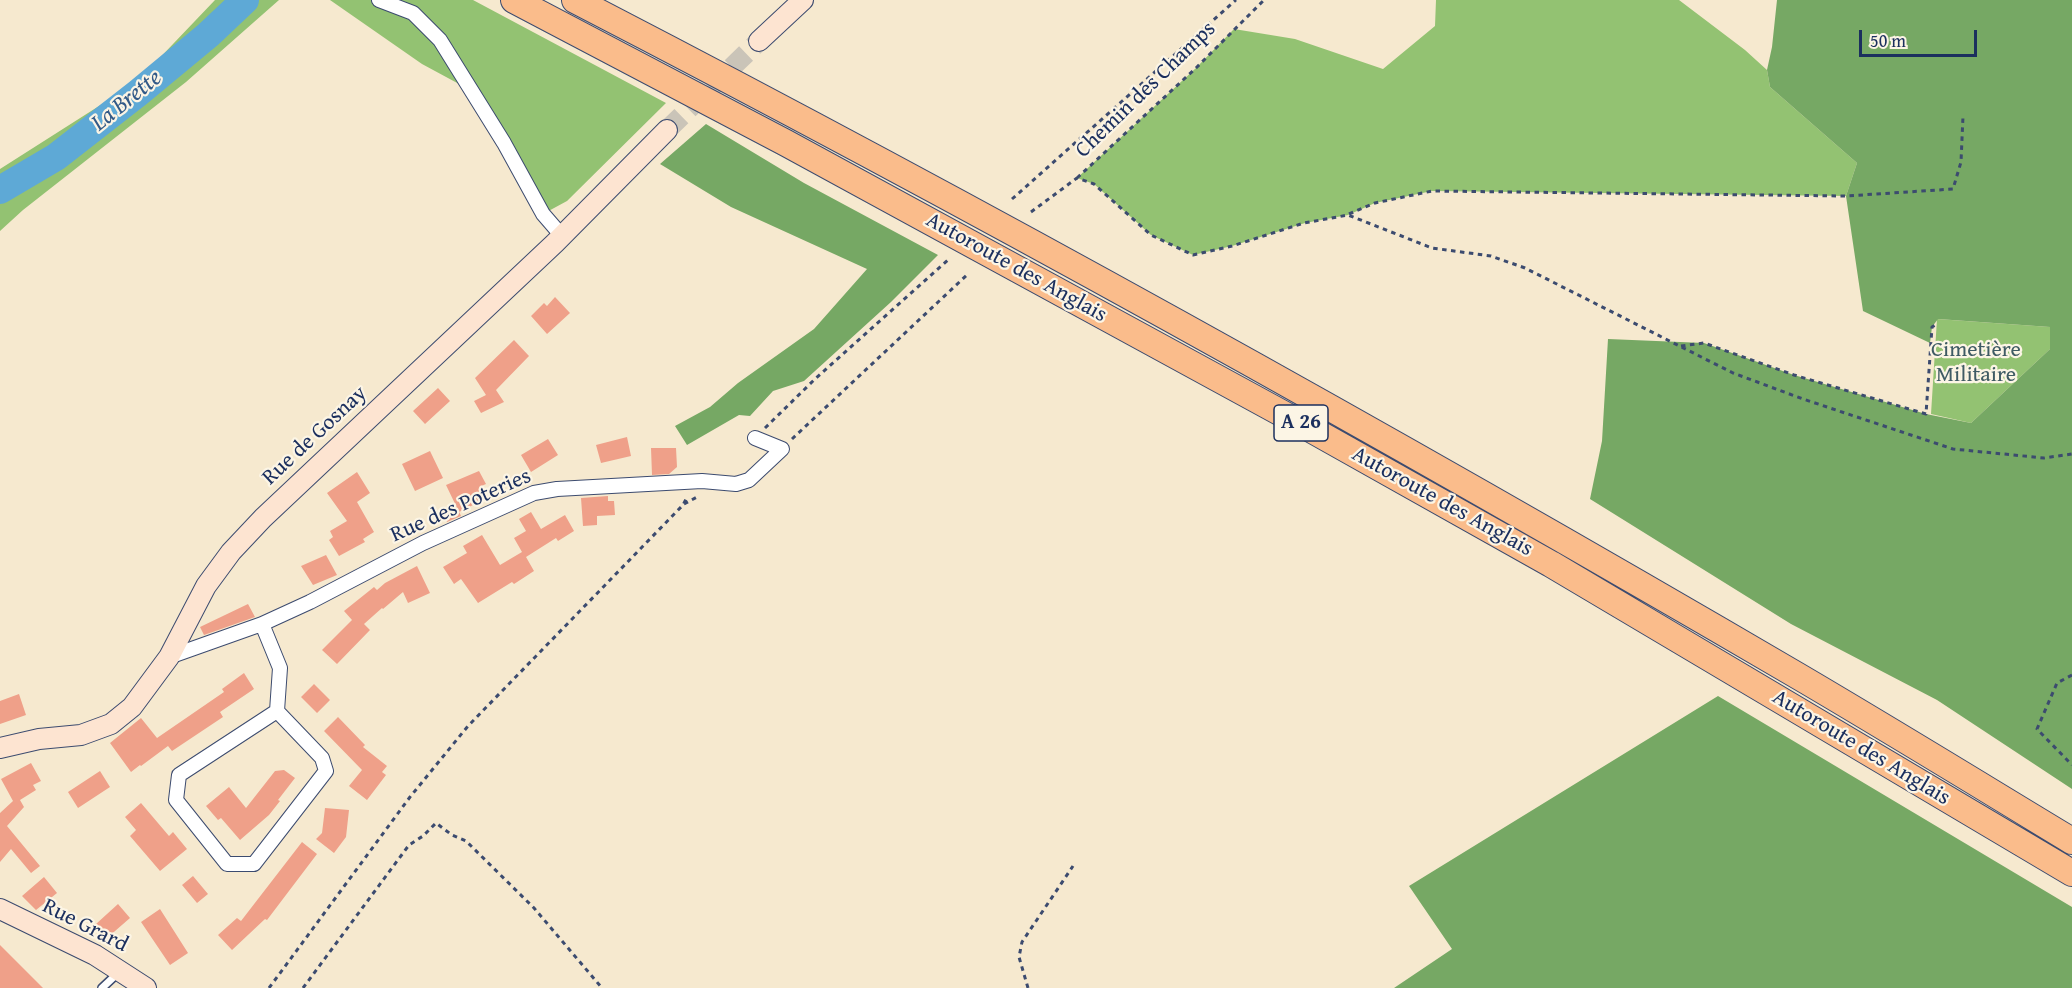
<!DOCTYPE html>
<html>
<head>
<meta charset="utf-8">
<style>
	body { margin:0 }
	#map { position:relative; width:2072px; height:988px; overflow:hidden; background:#f6e9cf; font-family:"Gentium Book Plus",serif }
	canvas { display:block }
	.scale { position:absolute; left:1859px; top:30px; width:118px; height:27px; box-sizing:border-box; border:3px solid #1b2f5e; border-top:0; padding-left:8px; font-size:18px; line-height:21px; white-space:nowrap; color:#1b2f5e; -webkit-text-stroke:4px #fcf5e5; paint-order:stroke }
</style>
</head>
<body>
<div id="map">
<canvas width="2072" height="988"></canvas>
<div class="scale">50 m</div>
</div>
<script>
const c = document.querySelector('canvas').getContext('2d');
c.lineJoin = 'round';
function fill(path, color) { c.fillStyle = color; c.fill(path, 'evenodd'); }
function stroke(path, color, width, dash) { c.strokeStyle = color; c.lineWidth = width; c.lineCap = dash ? 'butt' : 'round'; c.setLineDash(dash || []); c.stroke(path); }
function label(font, color, halo, rows, align = 'center') {
  c.font = font + ' "Gentium Book Plus",serif'; c.lineWidth = 4.5; c.setLineDash([]); c.textBaseline = 'middle'; c.strokeStyle = halo; c.fillStyle = color; for (const [text, x, y, turn = 0] of rows) {
    c.save(); c.translate(x, y); c.rotate((+turn || 0) * Math.PI / 180); c.textAlign = isNaN(turn) ? turn : align; if (halo) c.strokeText(text, 0, 0); c.fillText(text, 0, 0); c.restore();
  }
}
fill(new Path2D(`
	M215,0H279L186,82L23,210L0,231V169L121,92L152,66Z
	M330,0H473L666,103L567,201L543,214L472,91L422,64Z
	M1436,0H1679L1745,50L1767,70L1770,87L1857,163L1846,196L1432,191L1375,203L1348,215L1305,223L1232,246L1193,255L1151,235L1094,184L1077,178L1196,68L1234,29L1295,39L1383,69L1435,26Z
	M1937,319L2050,327V349L1971,423L1931,414Z`), '#93c272');
fill(new Path2D(`
	M1777,0H2072V789L1937,700L1791,624L1590,499L1602,441L1608,339L1704,343L1794,375L1926,414L1971,423L2050,349V327L1938,319L1932,327L1930,343L1863,311L1846,196L1857,163L1770,87L1767,70L1772,47Z
	M706,124L804,183L938,255L891,302L804,381L773,391L750,416L739,415L687,445L675,426L710,407L738,383L814,329L867,269L731,207L660,164Z
	M1718,696L2072,907V988H1394L1452,949L1409,886Z`), '#76a864');
stroke(new Path2D(`
	M0,190L56,157L138,93L208,35L245,0`), '#5ea9d6', 28);
fill(new Path2D(`
	M555,297L570,313L547,334L531,316L544,303L547,306Z
	M514,340L529,356L496,390L504,402L481,413L474,401L486,395L475,378Z
	M438,388L450,401L425,424L413,411Z
	M627,437L631,456L601,463L596,445Z
	M548,439L558,455L531,472L521,455Z
	M651,448H676L677,467L669,474L652,475Z
	M430,451L443,478L415,491L402,464Z
	M479,471L486,484L479,487L485,499L459,512L446,485Z
	M357,472L370,493L357,502L374,532L363,539L365,542L339,556L329,540L333,537L330,531L347,521L327,493Z
	M608,496V501H614L615,515L597,516V525L583,526L581,498Z
	M455,503L461,516L447,522L442,509Z
	M531,512L541,529L565,515L574,531L558,541L556,538L526,557L534,571L514,584L512,582L478,603L461,579L454,584L443,567L467,553L463,546L482,535L500,565L522,552L514,538L526,531L519,519Z
	M326,555L337,575L313,585L301,566Z
	M417,566L430,593L408,603L403,592L383,609L382,608L364,624L370,630L337,664L322,650L352,620L344,611L374,587L377,590L385,583Z
	M248,604L255,617L204,635L200,627Z
	M244,673L254,689L220,712L223,717L172,751L168,746L141,766L140,765L131,772L110,743L141,718L157,738L224,692L222,689Z
	M314,684L330,700L317,713L301,697Z
	M19,694L26,715L0,724V701Z
	M338,717L365,745L363,747L387,766L382,772L386,775L367,800L349,786L362,770L324,731Z
	M31,763L41,781L33,785L36,790L20,800L24,807L7,826L40,866L31,873L11,849L0,862V813L13,801L1,779Z
	M284,770L295,778L278,800L280,801L269,815L240,840L221,818L218,820L206,806L229,787L246,808L275,771Z
	M100,771L110,787L78,808L68,792Z
	M141,803L169,836L173,832L187,849L160,871L130,836L136,830L125,817Z
	M325,808L349,810L346,837L334,853L316,839L322,833Z
	M302,842L317,854L267,920L265,919L232,950L218,935L237,918L241,921Z
	M193,876L208,894L197,903L182,885Z
	M44,877L57,893L36,910L22,896Z
	M118,904L130,918L107,938L96,924Z
	M160,909L188,953L170,965L141,922Z
	M0,945L43,988H0Z`), '#efa089');
stroke(new Path2D(`
	M667,130L759,41`), '#cac4b8', 20, [20, 10]);
const lane = new Path2D(`
	M102,988L118,973`);
const street = new Path2D(`
	M379,0L413,13L440,40L504,143L543,214L562,236
	M262,624L280,668L277,711L322,758L326,771L254,864H227L176,800L179,775L277,711
	M169,657L262,624L310,602L423,543L534,493L557,489L702,481L736,484L749,480L782,449L755,438`);
const secondary = new Path2D(`
	M759,41L803,0
	M0,748L39,739L81,735L111,724L132,707L169,657L206,586L231,552L263,518L555,243L667,130
	M0,909L95,955L146,988`);
const highway = new Path2D(`
	M514,0L786,143L1307,427L1551,564L2072,873
	M575,0C989,214 1396,441 1798,676C1890,730 1981,786 2072,841`);
stroke(lane, '#3c4b6f', 10);
stroke(street, '#3c4b6f', 16);
stroke(secondary, '#3c4b6f', 22);
stroke(highway, '#3c4b6f', 28);
stroke(new Path2D(`
	M1077,178L1196,68L1264,0
	M1012,199L1236,0
	M1031,212L1077,178L1094,184L1151,235L1193,255L1232,246L1304,223L1348,215L1432,248L1491,256L1525,268L1733,373L1803,399L1953,449L2044,458L2072,454
	M1349,214L1375,203L1432,191L1846,196L1953,189L1961,162L1963,116
	M1681,346L1704,343L1794,375L1926,414L1932,327L1937,324
	M765,428L814,380L949,259
	M792,439L969,273
	M684,504L697,497
	M2072,675L2057,683L2037,729L2072,765
	M269,988L410,797L468,726L683,505L687,497
	M303,988L409,845L423,836L436,823L452,835L466,841L534,908L602,988
	M1028,988L1019,957L1022,942L1073,866`), '#3c4b6f', 3, [4.5, 4.5]);
stroke(lane, '#fff', 7);
stroke(street, '#fff', 14);
stroke(secondary, '#fde4d1', 20);
stroke(highway, '#fabc8b', 26);
for (const [x, y, w] of [
	[1301,423,54]
]) { const box = new Path2D(); box.roundRect(x - w / 2, y - 18, w, 36, 4.5); c.fillStyle = '#fcf5e5'; c.fill(box); stroke(box, '#1b2f5e', 1.5); }
label('bold 21px', '#1b2f5e', null, [
	["A 26",1301,423]
]);
label('22px', '#1b2f5e', '#fcf5e5', [
	["Chemin des Champs",1146,90,-44],
	["Autoroute des Anglais",1016,268,29],
	["Rue de Gosnay",315,436,-43],
	["Autoroute des Anglais",1442,502,29],
	["Rue des Poteries",461,506,-24],
	["Autoroute des Anglais",1861,748,31],
	["Rue Grard",85,926,27]
]);
label('22px', '#3f5b64', '#fcf5e5', [
	["Cimetière",1976,350],
	["Militaire",1976,375]
]);
label('italic 24px', '#325a88', '#fcf5e5', [
	["La Brette",127,101,-39]
]);
</script>
</body>
</html>
